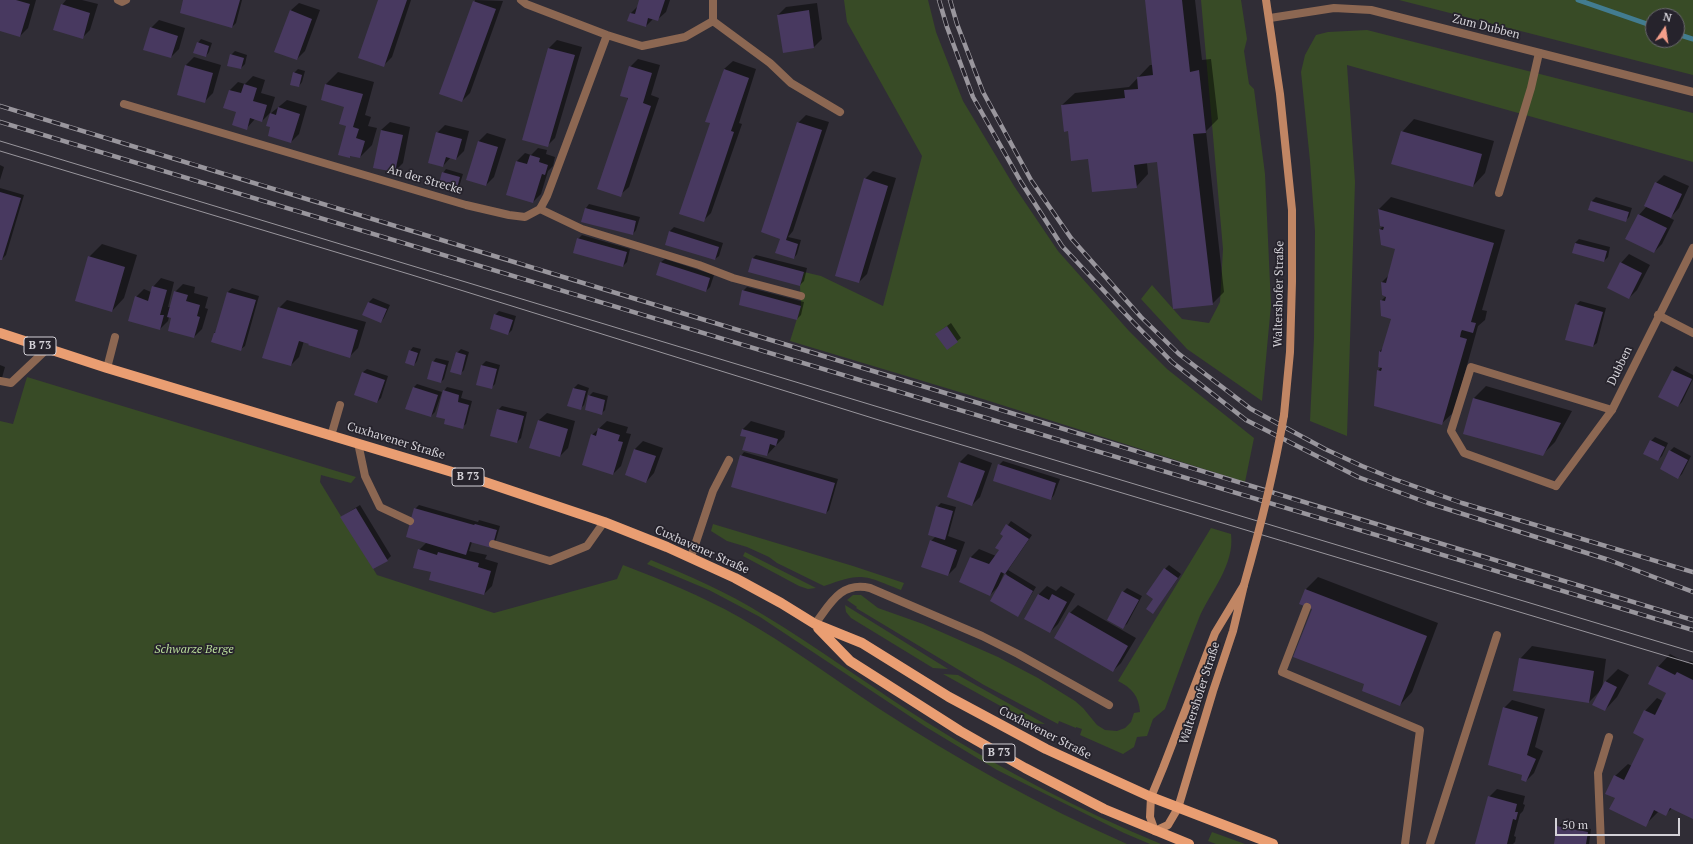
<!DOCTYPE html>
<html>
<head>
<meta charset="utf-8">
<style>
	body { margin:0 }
	#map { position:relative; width:1693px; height:844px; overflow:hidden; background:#302d36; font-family:"PT Serif",serif }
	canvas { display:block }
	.north { position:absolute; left:1645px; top:8px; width:40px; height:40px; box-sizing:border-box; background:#26232c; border:1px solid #6b6970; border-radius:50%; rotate:13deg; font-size:11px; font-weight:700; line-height:16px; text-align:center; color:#d3d1d7 }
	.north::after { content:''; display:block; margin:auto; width:14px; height:18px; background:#f49e8a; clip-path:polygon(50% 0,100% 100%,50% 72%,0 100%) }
	.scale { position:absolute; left:1555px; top:818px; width:125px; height:18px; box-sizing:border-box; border:2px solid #d3d1d7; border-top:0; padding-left:5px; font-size:12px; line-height:14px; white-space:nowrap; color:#d3d1d7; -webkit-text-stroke:3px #26232c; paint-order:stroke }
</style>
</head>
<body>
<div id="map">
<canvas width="1693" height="844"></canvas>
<div class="north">N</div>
<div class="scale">50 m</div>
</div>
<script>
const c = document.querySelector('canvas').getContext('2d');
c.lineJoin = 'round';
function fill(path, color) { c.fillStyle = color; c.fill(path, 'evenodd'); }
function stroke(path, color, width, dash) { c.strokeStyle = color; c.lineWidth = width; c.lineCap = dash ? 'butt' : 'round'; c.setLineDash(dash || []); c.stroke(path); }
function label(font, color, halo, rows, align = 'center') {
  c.font = font + ' "PT Serif",serif'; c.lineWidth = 3.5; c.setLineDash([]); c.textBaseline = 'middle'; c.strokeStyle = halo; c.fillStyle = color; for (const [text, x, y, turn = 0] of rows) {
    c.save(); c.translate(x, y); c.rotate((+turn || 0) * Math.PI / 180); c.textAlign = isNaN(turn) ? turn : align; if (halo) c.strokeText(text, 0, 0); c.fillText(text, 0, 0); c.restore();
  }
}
fill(new Path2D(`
	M844,0H928L936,32L963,101L1014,186L1058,251L1129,331L1167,369L1254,438L1245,482L986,400L790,341L801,306L800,286L804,272L821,276L883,306L922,156L847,22Z
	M1201,0H1241L1247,39L1244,51L1249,84L1254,89L1265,174L1271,305L1262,401L1187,349L1141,299L1152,285L1182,319L1209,323L1220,302L1223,249Z
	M1399,0H1693V75ZM1653,16H1677V40H1653Z
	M1367,30L1693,113V162L1347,65L1355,182L1347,436L1310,421L1314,338L1315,231L1310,161L1301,72L1305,55L1316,35L1328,32Z
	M27,377L356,477L351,483L321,475L320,482L377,575L494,613L617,579L623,565C662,580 702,596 739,617C787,644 831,677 878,708C957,759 1040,806 1127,844H0V421L13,424Z
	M713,524L853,566L904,583L901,590C863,575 863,572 824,586L777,563L769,557L747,547L727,541L711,531Z
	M1211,528L1231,534C1235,565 1210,592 1199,618C1187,648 1176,679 1165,709L1153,719L1147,736L1137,737L1134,747L1123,754L1080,735L1082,729L1076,727V728L1059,721L1058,724L984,685L856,608L857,607L847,600L853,595H861L878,608L923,624L998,657L1038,678L1075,701L1083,708L1097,725L1105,730L1117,731L1125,728L1131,722L1134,713L1140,712C1139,696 1132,688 1118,681Z
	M745,552L816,588L808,589L799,586L743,556Z
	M651,560C689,576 727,592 762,614C819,648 872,688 928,723C1002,770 1081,811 1161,844H1150L1124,833L997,770L926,727L760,617L709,590L647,564Z
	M845,605L948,669L933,668L851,618L846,612Z
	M943,674L958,675L1045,724L1031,723Z
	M1212,832L1245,844H1216L1208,841Z`), '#384b26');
fill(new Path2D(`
	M0,0H36L28,28L20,36L0,30Z
	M66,0H82L98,4L90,30L82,38L62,5Z
	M184,0H242L236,23L232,27Z
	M379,0H411L392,57L384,65Z
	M475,0L503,1L470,93L462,101Z
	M640,0H670L666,12L657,20L653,19L646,26L628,21L631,13L639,5Z
	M1146,0H1195L1202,60L1211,59L1218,119L1206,131L1224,292L1212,304L1158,161L1147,163L1148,174L1136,187L1089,158L1069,130L1062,105L1075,93L1129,87L1150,65H1153Z
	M299,3L320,10L305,51L297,59L290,11Z
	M817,3L822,39L814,47L784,52L778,15L786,7Z
	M159,20L185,28L179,49L171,57L151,28Z
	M201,39L212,43L209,52L206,56L198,43Z
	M557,40L582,47L555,138L547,146L523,139L549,48Z
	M235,51L247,55L245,64L241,68L231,55Z
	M194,57L221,65L213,93L205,101L186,65Z
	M638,59L660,65L651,95L659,98L629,187L620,195L630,67Z
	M733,61L756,69L739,123L742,124L711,213L703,221L711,123L724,69Z
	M298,69L305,71L302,82L299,86L294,73Z
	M338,72L374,82L365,115L371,117L368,126L377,128L372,145L360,157L352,155L349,157L345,106L322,99L326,84Z
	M253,76L265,80L261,93L275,97L270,113L262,121L255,119L246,129L237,112L230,90L238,82L245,84Z
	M287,100L307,106L299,134L291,142L272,126L270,114Z
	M806,115L829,122L793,231L788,237L801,240L797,254L794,258L780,239L798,123Z
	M1414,119L1494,141L1485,173L1473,186L1402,132Z
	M390,122L410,127L403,163L395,171L381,130Z
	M445,125L469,131L464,151L456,159L451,157L443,166L437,133Z
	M487,133L506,139L494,177L486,185L467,179L479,141Z
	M538,148L547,150L546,154L555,157L553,166L548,171L541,194L533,202L508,195L517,161L525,153L531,155Z
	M0,165L4,167L0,180Z
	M446,169L463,174L459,187L456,191L443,173Z
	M873,171L896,178L867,274L859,282L865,179Z
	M1664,175L1689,186L1679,208L1670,218L1674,220L1662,244L1654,252L1639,215L1647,206L1656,183Z
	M0,188L24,195L6,255L2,259H0Z
	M1391,197L1505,230L1482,310L1487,311L1485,320L1478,326L1454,412L1441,424L1378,371L1381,367L1380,351L1384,347L1392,318L1382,315V300L1386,296L1382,282L1389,275L1397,249L1382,244L1380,229L1383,226L1379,209Z
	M1596,197L1632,208L1629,217L1625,221L1589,210L1592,201Z
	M589,204L640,217L636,230L633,234L586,208Z
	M674,227L723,243L719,256L715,259L666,244L670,231Z
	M582,235L630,249L627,262L623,266L578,239Z
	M1579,239L1610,247L1608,257L1604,261L1575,243Z
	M102,244L137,255L124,298L112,311L89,257Z
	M1629,254L1650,265L1637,290L1629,298L1621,263Z
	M756,255L807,268L804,281L800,285L752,259Z
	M665,259L714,275L710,287L706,291L661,262Z
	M161,278L174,282L168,307H171L175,292L183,284L195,287L194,293L208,297L205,308L208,309L202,329L194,337L172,318L169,317L168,321L160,329L136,297L144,289L151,292L153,287Z
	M747,287L804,302L801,315L797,319L743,291Z
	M232,288L259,296L245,346L241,349L214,333L217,331L228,292Z
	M373,298L390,305L384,318L381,322L364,315L369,302Z
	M287,300L366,322L358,348L350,356L304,341L299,357L291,365L279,308Z
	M1580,301L1606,308L1597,343L1593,346L1576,305Z
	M499,311L516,316L512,330L508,334L495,315Z
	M951,323L961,338L957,341L940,331Z
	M413,347L421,349L417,361L414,365L410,351Z
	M461,349L469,352L464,370L460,374L457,353Z
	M436,358L449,361L444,379L441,382L433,362Z
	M486,361L500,365L495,384L491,388L477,384L482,365Z
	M0,365L5,367L0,385Z
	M1676,366L1693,375V379L1682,402L1678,406L1659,396L1673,370Z
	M367,369L388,376L381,398L377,402L363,372Z
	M417,384L442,392L435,412L431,416L414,387Z
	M578,384L589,388L584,405L580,409L569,405L574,388Z
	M1486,386L1572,411L1555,442L1542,455L1474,398Z
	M447,387L463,391L461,398L472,401L466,424L462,427L446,418L444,391Z
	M593,392L608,396L605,410L601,414L589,396Z
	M502,406L527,412L521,438L517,442L498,410Z
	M547,413L575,421L568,448L560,456L538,421Z
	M607,421L628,427L626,433L631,434L621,466L613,474L592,435Z
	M751,421L785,431L784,437L767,455L747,437L741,435L743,429Z
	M1655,437L1668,443L1662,456L1658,460L1651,441Z
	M643,441L663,448L654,473L646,482L626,475L635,449Z
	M1674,447L1691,456L1682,474L1678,478L1670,451Z
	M744,452L838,479L829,510L826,513L741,456Z
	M968,454L992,463L980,497L972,505L960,462Z
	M1003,461L1060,479L1054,495L1051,499L999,465Z
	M941,503L956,507L948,536L965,542L956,567L948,575L931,541L936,536L937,507Z
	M360,505L391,556L387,560L341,517Z
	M419,505L478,522L479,520L500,526L495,543L472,542L469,551L487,555L485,559L498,563L492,586L484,594L432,571L419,550L427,542L415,509Z
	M1011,521L1032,535L1008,570L1036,587L1018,616L999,586L990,595L960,582L971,557L979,549L996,556L1000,550L1005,535L1002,533ZM1004,573L1007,574L1000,585H999Z
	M1169,565L1181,574L1156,609L1155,599L1165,569Z
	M1318,577L1438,623L1412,692L1400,705L1366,684L1313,608L1306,589Z
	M1047,586L1056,591L1061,586L1075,594L1058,624L1050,632L1025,618L1039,594Z
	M1127,588L1142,596L1127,624L1123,627V592Z
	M1078,605L1136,638L1121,663L1113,671L1070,613Z
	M1532,646L1606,659L1602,689L1606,681L1618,669L1629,675L1617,697L1605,710L1600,691L1589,702L1520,659Z
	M1670,654L1687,663L1690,661L1693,662V818L1672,808L1666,814L1659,811L1645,825L1616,797L1615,776L1628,764L1632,766L1645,738V711L1657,698L1663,701L1667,692L1658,667Z
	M1512,700L1545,709L1535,747L1543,751L1534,773L1526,781L1504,708Z
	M1497,789L1525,796L1523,804L1525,805L1523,811L1520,814L1514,836L1516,837L1515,842L1513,844H1476L1489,797Z
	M1562,823L1591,829L1589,844H1559L1558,827Z`), '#0007');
stroke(new Path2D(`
	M1578,0L1653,26
	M1677,34L1693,39`), '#427c90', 5);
fill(new Path2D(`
	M0,0H16L30,4L20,37L0,31Z
	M183,0H240L232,28L180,13Z
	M378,0H407L384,67L358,58Z
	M639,0H665L658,21L648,18L646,27L627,21L630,13L635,14Z
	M1145,0H1182L1190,72L1199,70L1206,133L1193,134L1213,305L1173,309L1157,162L1134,165L1137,188L1092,192L1088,159L1071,161L1068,131L1064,132L1061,105L1125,98L1124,90L1138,89L1137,77L1153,75Z
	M473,1L496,9L462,102L439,94Z
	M61,4L90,13L83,39L53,30Z
	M290,10L312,19L297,60L274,52Z
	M809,10L814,48L783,53L777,15Z
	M150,27L178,36L171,58L143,50Z
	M197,42L209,46L206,57L193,53Z
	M548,48L575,55L548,147L522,140Z
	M230,54L244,58L241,69L227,66Z
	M185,65L213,73L205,103L177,95Z
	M629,66L652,73L643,103L651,106L621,197L597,189L628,98L620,96Z
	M724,69L749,78L731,131L734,132L704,222L679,214L710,123L705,122Z
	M293,72L302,75L299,87L290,85Z
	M244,84L257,88L253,101L267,105L262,122L250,118L247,130L232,125L236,112L223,108L229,90L241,93Z
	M325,84L363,94L353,127L359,129L356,138L365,141L360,158L350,156V158L338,155L346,126L339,124L344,107L321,100Z
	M278,107L300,114L291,143L268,136L270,127L266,126L270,113L276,115Z
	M797,122L822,130L786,240L798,244L794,259L775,253L780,239L761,232Z
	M381,130L403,135L395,172L373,168Z
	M1401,131L1482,154L1473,187L1391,164Z
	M436,132L462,139L456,160L446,157L443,167L428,163Z
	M478,141L498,147L486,186L466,180Z
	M530,155L540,158L539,162L548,165L545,175L542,174L533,203L506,195L516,161L527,164Z
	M442,172L460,177L456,192L438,187Z
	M864,178L888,186L859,283L835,276Z
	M1655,182L1682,194L1671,218L1644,206Z
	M0,192L21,198L2,260H0Z
	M1591,201L1629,212L1626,222L1588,210Z
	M585,208L636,221L633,235L581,222Z
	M1378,209L1494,243L1471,322L1476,323L1473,333L1462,330L1461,332L1460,337L1467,339L1442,425L1374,406L1377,370L1381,371L1382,368L1378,367L1379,351L1381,352L1391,319L1381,316L1380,300L1385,301L1386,297L1382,295L1381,282L1386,283L1395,249L1381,245L1379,229L1383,230L1384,227L1380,226Z
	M1638,214L1667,228L1654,253L1625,239Z
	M669,231L719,247L715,260L665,245Z
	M577,238L627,252L623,267L573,253Z
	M1575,243L1607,251L1604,262L1572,253Z
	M88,256L125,267L112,312L75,301Z
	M752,258L804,272L800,286L748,272Z
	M660,262L710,278L706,292L656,275Z
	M1620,262L1642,273L1629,299L1607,288Z
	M152,286L167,290L160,315H164L160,330L128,321L135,296L148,301Z
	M742,290L801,306L797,320L739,305Z
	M174,291L188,295L186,301L200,305L197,316L200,317L194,338L168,331L171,318L167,317Z
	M227,292L256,300L241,351L211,342L214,333H215Z
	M368,302L387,309L381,323L362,315Z
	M1575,304L1603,312L1593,347L1565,340Z
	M278,307L358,330L350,358L308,345L309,344L299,341L291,366L262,358Z
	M494,314L513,320L508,335L490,329Z
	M947,326L958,342L947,350L935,334Z
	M409,350L418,353L414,366L405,363Z
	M456,352L466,355L461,375L450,372Z
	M432,361L446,365L441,383L427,379Z
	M481,365L497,369L492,389L476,385Z
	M1672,370L1692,379L1678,407L1658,397Z
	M362,372L385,380L377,403L354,395Z
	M413,387L438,395L431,417L405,409Z
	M573,388L586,391L581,410L567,406Z
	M443,390L459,395L458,402L469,405L463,429L444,424L445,419L436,417Z
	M588,395L605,400L602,415L585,410Z
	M1473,398L1561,423L1543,456L1463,434Z
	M497,409L524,416L517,443L490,436Z
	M538,420L568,429L560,457L529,448Z
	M598,428L620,435L618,441L623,442L613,475L582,465L591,434L596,436Z
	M742,429L778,439L776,446L770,444L767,456L742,450L746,437L740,436Z
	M1650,440L1665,447L1658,461L1643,454Z
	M634,449L656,456L646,483L625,475Z
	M1669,450L1688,460L1678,479L1660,469Z
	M740,455L835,483L826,514L731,487Z
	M959,462L985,471L972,506L947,497Z
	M998,464L1056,483L1051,500L993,481Z
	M936,506L953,511L945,540L928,535Z
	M356,508L388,561L373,569L340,517Z
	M414,508L474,525L475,524L497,530L492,548L470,542L466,555L406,537Z
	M1006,524L1029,539L1005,574L1033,591L1018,617L990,601L1005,574L1001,572L990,596L959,582L970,557L989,564L999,550L995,548L1003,536L1000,534Z
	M930,540L957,550L948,576L921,567Z
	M418,549L437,555L438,552L479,563L478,567L491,571L484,595L429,580L431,572L413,568Z
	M1164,568L1178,578L1153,614L1146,609L1153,599L1146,594Z
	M1305,589L1427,636L1400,706L1362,691L1364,684L1293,657L1312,609L1299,604Z
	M1122,591L1139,600L1123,629L1107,620Z
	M1038,594L1049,600L1052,594L1067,602L1050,633L1024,619Z
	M1069,612L1128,646L1113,672L1054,638Z
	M1519,658L1594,671L1589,703L1513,691Z
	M1657,666L1675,675L1677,672L1693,680V819L1670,808L1666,816L1654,810L1646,827L1609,809L1615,798L1605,794L1614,775L1624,780L1644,739L1633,733L1644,710L1655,715L1666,693L1648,684Z
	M1605,681L1617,687L1605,711L1592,705Z
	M1503,707L1538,717L1527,755L1536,759L1526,782L1521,780L1522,775L1488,765Z
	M1488,796L1517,804L1515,812H1518L1516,820L1513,819L1507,844H1475Z
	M1557,826L1588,832L1586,844H1554Z`), '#483960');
stroke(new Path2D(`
	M1499,193L1531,88L1539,53
	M540,209L582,229L699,265L733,278L801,296
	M107,368L115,337
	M0,381L11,383L47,349
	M331,436L340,405
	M358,443L365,476L380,507L410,521
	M1556,486L1464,453L1451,431L1471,367L1612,410
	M493,544L550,561L587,546L604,522
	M691,557L713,491L729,460
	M1307,607L1282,672L1420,730L1405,844
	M1430,844L1497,635
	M1601,844L1598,773L1609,737`), '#8c6752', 8);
stroke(new Path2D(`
	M118,0L122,2L126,0
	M521,0L526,4L607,35L642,46L685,37L713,21
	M713,0V21
	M1270,18L1334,8L1371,10L1693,92
	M713,21L770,63L791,83L840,112
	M124,104L466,205L509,215L525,217L540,209L547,196L607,35
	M1658,315L1693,333
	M1556,486L1612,410L1693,248
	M815,624C830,604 841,581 870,588L982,636L1018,654L1109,705`), '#8c6752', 8);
stroke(new Path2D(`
	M1266,0L1280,94L1292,210V282L1290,352L1284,415
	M1244,585L1233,631L1213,691L1178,808L1168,825L1155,831L1150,817L1151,797L1163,768L1215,633Z`), '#c18664', 8);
stroke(new Path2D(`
	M0,333L107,368L482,481L604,522L667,547L735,578L781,603L815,624L862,643L949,697L1046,749L1151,797L1273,844
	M818,628L850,661L960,731L1025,768L1104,809L1189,844`), '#ea9e72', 10);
stroke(new Path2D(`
	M0,141L885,409L1693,652
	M0,151L412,275L882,421L1693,664`), '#99969d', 1);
const rail = new Path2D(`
	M939,0L947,27L973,97L1021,182L1062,246L1134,323L1172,362L1246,420L1358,477L1428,503L1609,560L1693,592
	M950,0L957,24L983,92L1031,180L1071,238L1141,317L1179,354L1251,409L1325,449L1362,466L1394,479L1462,503L1693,572
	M0,106C565,276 1128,450 1693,620
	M0,122L1693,630`);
stroke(rail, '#99969d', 4.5);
stroke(rail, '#26232c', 3, [9]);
stroke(new Path2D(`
	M1244,585C1260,529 1274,473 1284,415`), '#c18664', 8);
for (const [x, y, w] of [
	[40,346,32],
	[468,477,32],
	[999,753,32]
]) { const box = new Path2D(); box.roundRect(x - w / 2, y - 9, w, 18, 3); c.fillStyle = '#26232c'; c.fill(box); stroke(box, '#d3d1d7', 1); }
label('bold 11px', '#d3d1d7', null, [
	["B 73",40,346],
	["B 73",468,477],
	["B 73",999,753]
]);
label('12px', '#d3d1d7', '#26232c', [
	["Zum Dubben",1486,27,14],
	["An der Strecke",425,180,16],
	["Waltershofer Straße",1279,294,-89],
	["Dubben",1620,366,-64],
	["Cuxhavener Straße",396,441,17],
	["Cuxhavener Straße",702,550,24],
	["Waltershofer Straße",1200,693,-72],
	["Cuxhavener Straße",1045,733,27]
]);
label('italic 12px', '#bade9a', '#26232c', [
	["Schwarze Berge",194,650]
]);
</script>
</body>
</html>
